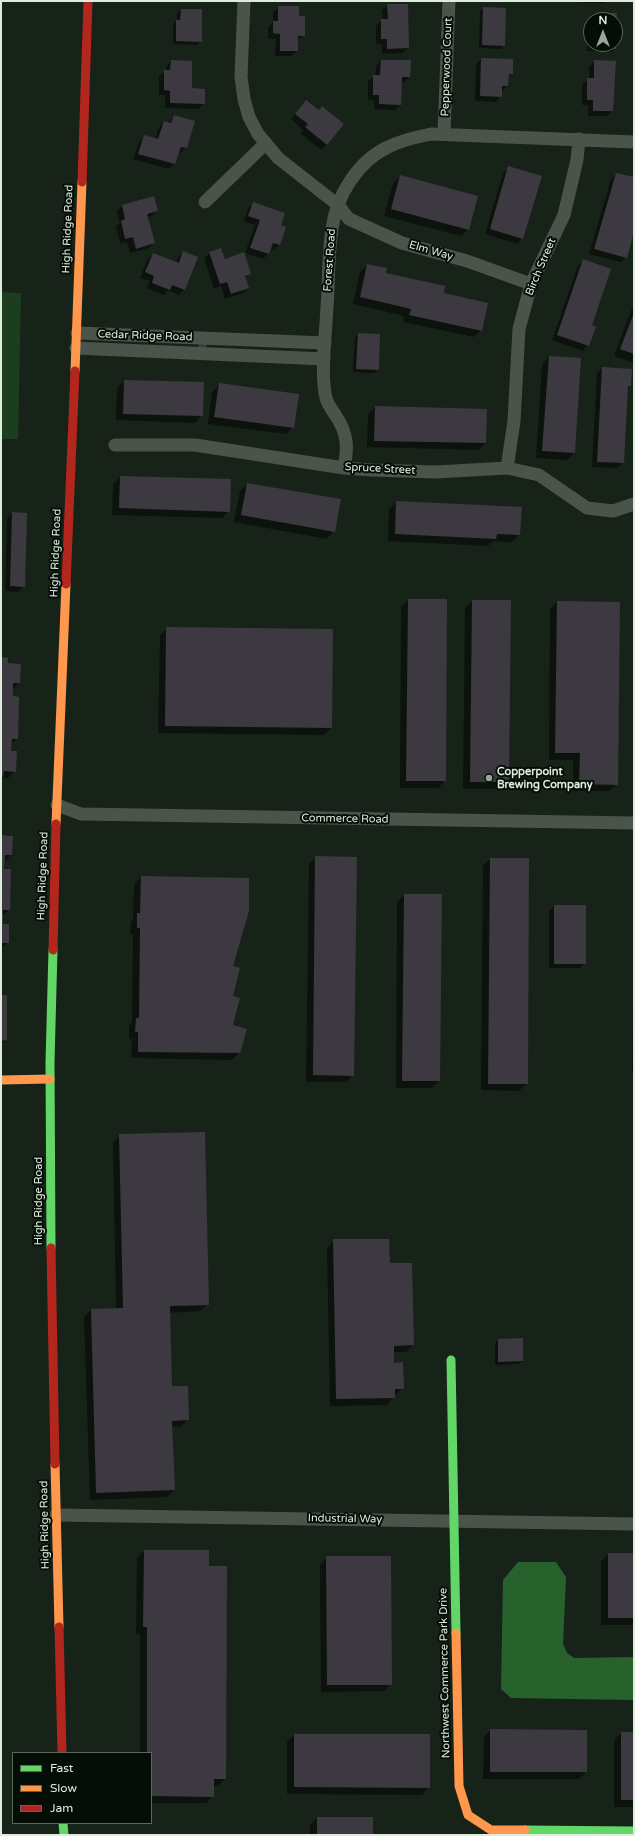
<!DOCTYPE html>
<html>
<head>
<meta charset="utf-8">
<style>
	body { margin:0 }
	#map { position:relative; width:635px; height:1836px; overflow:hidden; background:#172318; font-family:"Varela Round",sans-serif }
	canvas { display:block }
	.frame { position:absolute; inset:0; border:2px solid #deecde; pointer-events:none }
	.legend { position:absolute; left:12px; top:1752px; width:140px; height:72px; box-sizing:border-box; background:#050e06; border:1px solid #5c675c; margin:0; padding:5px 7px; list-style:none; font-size:12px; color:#deecde }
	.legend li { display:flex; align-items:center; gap:8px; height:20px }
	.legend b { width:20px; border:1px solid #5c675c }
	.north { position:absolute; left:583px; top:12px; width:40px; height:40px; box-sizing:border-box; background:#050e06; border:1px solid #5c675c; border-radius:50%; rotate:0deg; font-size:11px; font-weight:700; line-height:16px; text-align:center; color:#deecde }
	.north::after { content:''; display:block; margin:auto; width:14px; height:18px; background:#98a699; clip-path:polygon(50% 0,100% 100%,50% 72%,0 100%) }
</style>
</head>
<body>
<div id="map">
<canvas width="635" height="1836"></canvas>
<div class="frame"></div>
<ul class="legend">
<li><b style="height:5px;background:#63d668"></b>Fast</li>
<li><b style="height:5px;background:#ff974d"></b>Slow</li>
<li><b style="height:5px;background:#b3261e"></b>Jam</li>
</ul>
<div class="north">N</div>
</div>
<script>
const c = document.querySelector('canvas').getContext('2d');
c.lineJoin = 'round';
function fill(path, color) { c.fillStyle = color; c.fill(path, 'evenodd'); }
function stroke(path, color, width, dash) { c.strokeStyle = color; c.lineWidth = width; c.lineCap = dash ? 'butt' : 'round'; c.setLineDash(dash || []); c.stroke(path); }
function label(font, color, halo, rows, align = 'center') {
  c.font = font + ' "Varela Round",sans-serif'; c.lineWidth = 4; c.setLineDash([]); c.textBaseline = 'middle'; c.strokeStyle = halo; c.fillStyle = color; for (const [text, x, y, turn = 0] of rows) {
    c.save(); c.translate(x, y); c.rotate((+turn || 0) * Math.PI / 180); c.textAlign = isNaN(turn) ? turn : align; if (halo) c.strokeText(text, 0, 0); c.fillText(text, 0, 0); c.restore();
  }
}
fill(new Path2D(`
	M1,292L21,293L18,439H1Z`), '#1c3e1f');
fill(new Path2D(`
	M518,1562H556L566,1577L563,1644L567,1653L574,1658L634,1657V1700L511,1698L501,1689L503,1580Z`), '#27622d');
fill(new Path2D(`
	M582,1H605L603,3H582Z
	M388,5L408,48L402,53L382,54V44H376V26L383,20L382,10Z
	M279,7L298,17L304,35L297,40V51L291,56H275L276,39L268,38V27L273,22V12Z
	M484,8L504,45L501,49L479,48L480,11Z
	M181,10H201V41L197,45L173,44V24L177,21V13Z
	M596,14H616L615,48L612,52L587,51L588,30L591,27V44H615V20H592Z
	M481,59L512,74L507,78V86L501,92V96L496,102L475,101L476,64Z
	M171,61L204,104L198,109L165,108V95H159V76L166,71V67Z
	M381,61L409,77L404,82H401L400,105L395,110L374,109V100H368V81L375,76L376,66Z
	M595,61L615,62L612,111L607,116H588V105H582V84L589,79V67Z
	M301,106L327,145L321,150L300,133L303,130L291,119Z
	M174,116L186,148L180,153L178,152L174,164L169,169L133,159L139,142L144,136L155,140L159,127L164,122L168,123Z
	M509,168L522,238L517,244L485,234L503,173Z
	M617,174L634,178V227L626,257L621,262L589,254L611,179Z
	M400,176L468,229L461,236L384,216L393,184Z
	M254,203L280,226L285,228L279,245L274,250L270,249L268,254L263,259L245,253L255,225L244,221L248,208Z
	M122,206L157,210L152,216L147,217L154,243L149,248L130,253L127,242L120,243L116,227L120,223L117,211Z
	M183,252L184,289L179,295L168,290L164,295L147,288L150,281L140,278L148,259L153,254L176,263L178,258Z
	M210,253L250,273L245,278L248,288L243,293L225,299L221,286L214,289L204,258Z
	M583,261L588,345L583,351L552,340L578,266Z
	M368,265L384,274L443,294L481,330L474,337L403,322L404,316L353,304L360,272Z
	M634,303V363L614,356Z
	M358,334L378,370L374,373L353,372L355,338Z
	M549,357L580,359L574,453L567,460L536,458L542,364Z
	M603,368L630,386L627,388L623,463L617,468L592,467L597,373Z
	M124,381L202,415L195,423L116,420L117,388Z
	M219,385L293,427L286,434L208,424L212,392Z
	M375,407L485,443L478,450L367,447L368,414Z
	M120,477L229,511L222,518L112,515L113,484Z
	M247,484L334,531L327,539L234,522L240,491Z
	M397,502L519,535L512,542L493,541L488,546L388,541L389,509Z
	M12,513L24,586L18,592L5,591L7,519Z
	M408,600L445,781L438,788H400L401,607Z
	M472,601L508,782L501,789H463L465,608Z
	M557,602L617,784L610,791H573V760H549L550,609Z
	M167,628L331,728L324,735L158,733L160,635Z
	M1,658L19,683L12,690L17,739L10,745V751L15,771L8,778H1Z
	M1,836L11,855L4,862L9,910L2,916V925L8,942L1,949Z
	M316,857L353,1075L346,1082H306L309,864Z
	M490,859L527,1083L519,1091L481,1090L483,866Z
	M141,877L232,967V1026L239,1053L232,1060L131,1058L132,1039H129V1026L132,1023L133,934H130L131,922L133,919L134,884Z
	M404,895H441L439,1081L432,1088H396L397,902Z
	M554,906L585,963L580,968H549V911Z
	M634,915V1072H632Z
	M1,996L6,1040L1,1045Z
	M120,1135L208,1304L200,1311L169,1313L171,1387L188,1419L181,1427H172L174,1490L167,1497L90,1500L84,1317L91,1310L116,1309L113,1142Z
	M334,1240L389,1264L413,1345L406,1352H393V1364L403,1388L394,1396L387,1405L330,1406L327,1248Z
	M498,1340L522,1361L519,1364L495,1365V1343Z
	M144,1551L225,1779L218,1786H213V1796L206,1803H151V1753H140V1634H136L137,1558Z
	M608,1554H634V1625H601V1561Z
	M327,1557L391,1684L384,1691L321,1692L320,1565Z
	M491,1730L586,1731V1772L579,1779H483L484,1737Z
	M621,1733H634V1807H614V1740Z
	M294,1735L429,1787L422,1795L287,1794V1742Z
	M317,1818L372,1835H310V1825Z`), '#0007');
fill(new Path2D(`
	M387,4H408L409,48L387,49V39H381V19H388Z
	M278,6H299V16H305V36H298V51H280V34L273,33V21H278Z
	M483,7L506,8L505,46L482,45Z
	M181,9H202V42L176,41V20H180Z
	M596,13H617L616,32H615V20H595Z
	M590,44H616V49L590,48Z
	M481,58L513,59V74H509L508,86H502V97L480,96Z
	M171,60L192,61V88L205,89V104L170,103V91L164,90V70H170Z
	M381,60H411L410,77H402L401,105L379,104V95H373V75H380Z
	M594,60L616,61L613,111H593V100H587V78H594Z
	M306,100L319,110L322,106L344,124L327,145L305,127L308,124L295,114Z
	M174,115L195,121L187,148L181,147L175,164L138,154L144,135L158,139L164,121L171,123Z
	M508,166L542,176L523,239L490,229Z
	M616,173L634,177V231L627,258L594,249Z
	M400,175L478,196L469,230L391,209Z
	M154,196L158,211L147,214L155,243L136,249L133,237L125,239L121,221L125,219L122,205Z
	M253,202L285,213L281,225L286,227L280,245L273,243L269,254L250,248L260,220L248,216Z
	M221,248L225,259L244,252L251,274L245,276L249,288L231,294L227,282L220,284L209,252Z
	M183,251L198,257L185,290L172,285L170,290L152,283L154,276L145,272L153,253L179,263Z
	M583,259L611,269L592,325L596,327L589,346L557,335Z
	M367,264L387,268L386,273L445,286L444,293L488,303L482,331L409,315L411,309L360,297Z
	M634,313V354L620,349Z
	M358,333L380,334L379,370L356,369Z
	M199,343H207L206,349H198Z
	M549,356L581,358L575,453L542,451Z
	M602,367L632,369L631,386H628L624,463L597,462Z
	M124,380L204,382L203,416L123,414Z
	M219,383L299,394L294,428L214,417Z
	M375,406L487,409L486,443L374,441Z
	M120,476L231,479L230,512L119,508Z
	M247,483L341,499L335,532L241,515Z
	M396,501L522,507L520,535L497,534L496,539L395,534Z
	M12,512L27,513L25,587L10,586Z
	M408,599H447L446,781H406Z
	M472,600H511L509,782H470Z
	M557,601L620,602L618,785L579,784L580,753H555Z
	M166,627L333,629L332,728L165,726Z
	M1,657L8,658V663L21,664L20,683H13V696L19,697L18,739H12L11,751H17L16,772L4,771L3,777H1Z
	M1,835L13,836L12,855H5L4,869H11L10,910H3V924H9V943H1Z
	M315,856L357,857L354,1076L313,1075Z
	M490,858H529L528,1084H488Z
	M141,876L249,878V911L233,966L240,968L233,996L240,998L233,1025L247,1029L240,1053L138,1052V1032H135L136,1018H139L140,928H137V913H140Z
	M404,894H442L440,1081H402Z
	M554,905H586V964H554Z
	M1,995H7V1040L1,1041Z
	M205,1132L209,1305L170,1306L172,1386H188L189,1420L172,1421L175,1490L96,1493L91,1309L123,1308L119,1134Z
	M333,1239H389L390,1263H412L414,1345L394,1346V1363L403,1362L404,1389H395V1398L336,1399Z
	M523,1338V1361L498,1362V1339Z
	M144,1550H209V1566H227L226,1779H214V1797L151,1796V1753H147V1627H143Z
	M608,1553H634V1618H608Z
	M326,1556H391L392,1685H327Z
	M490,1729L587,1730V1772H490Z
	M621,1732H634V1800H621Z
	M294,1734H430V1788L294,1787Z
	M317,1817H373V1835H317Z`), '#3c3a40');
stroke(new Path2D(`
	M244,1L241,77L244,99L249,117L258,134L278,158L338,205L349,219L402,243L467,261L531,284
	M444,134L449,1
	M205,202L265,144
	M77,333L325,343
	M76,348L324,359
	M115,445H195L344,468L372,470L436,472L507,468L539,475L587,508L613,511L634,504
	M344,468C348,448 348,434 336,416C332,410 328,405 326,398C320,373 326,333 327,307C329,281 328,254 332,229C336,196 358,161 388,147C402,140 416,137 431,134L634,142
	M507,468L514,421L519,329L531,284L564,215L577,160L579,139
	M57,805L81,814L634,823
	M56,1515L634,1524`), '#4b544b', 13);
stroke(new Path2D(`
	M51,1248L50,1062L53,950
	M451,1360L456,1633
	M63,1823L64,1835
	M525,1830L634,1831`), '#63d668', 9);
stroke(new Path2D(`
	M75,371L82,182
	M56,824L66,584
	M1,1080L50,1079
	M55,1464L59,1627
	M456,1633L459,1786L468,1815L491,1830H525`), '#ff974d', 9);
stroke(new Path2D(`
	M82,182L88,1
	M66,584L75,371
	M53,950L56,824
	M51,1248L55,1464
	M59,1627L62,1753`), '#b3261e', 9);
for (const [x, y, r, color] of [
	[489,778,4,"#98a699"]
]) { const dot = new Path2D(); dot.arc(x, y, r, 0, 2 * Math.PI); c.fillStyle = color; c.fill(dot); stroke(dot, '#050e06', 1.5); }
label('11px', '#deecde', '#050e06', [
	["Pepperwood Court",447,67,-88],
	["High Ridge Road",68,229,-88],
	["Elm Way",431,251,16],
	["Forest Road",330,260,-86],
	["Birch Street",541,267,-67],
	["Cedar Ridge Road",145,336,2],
	["Spruce Street",380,469,3],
	["High Ridge Road",56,553,-88],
	["Commerce Road",345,819,1],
	["High Ridge Road",43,876,-88],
	["High Ridge Road",39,1201,-90],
	["Industrial Way",345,1519,1],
	["High Ridge Road",45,1525,-91],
	["Northwest Commerce Park Drive",445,1673,-91]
]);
label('bold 11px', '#deecde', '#050e06', [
	["Copperpoint",497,772],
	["Brewing Company",497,785]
], 'left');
</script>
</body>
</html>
